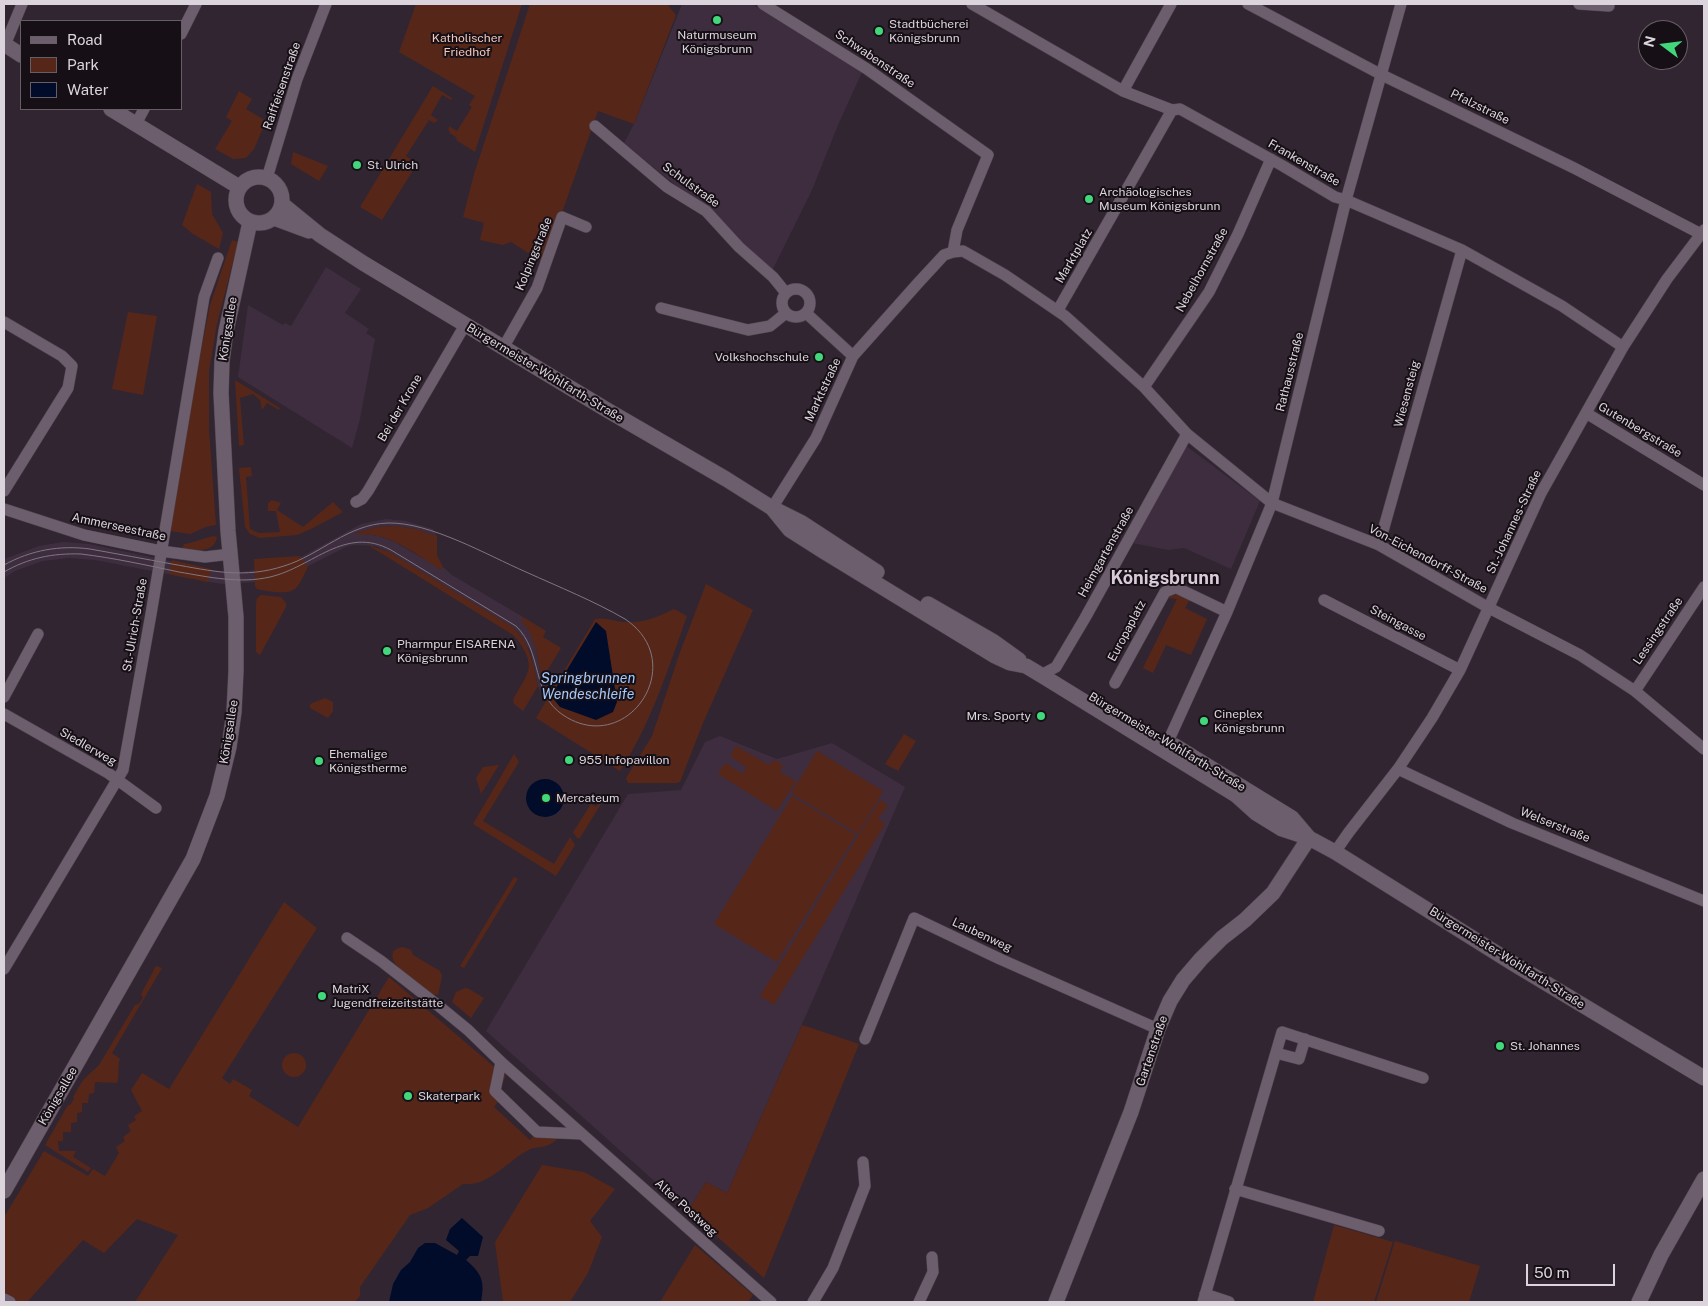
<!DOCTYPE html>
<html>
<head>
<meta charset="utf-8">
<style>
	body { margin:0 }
	#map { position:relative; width:1708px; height:1306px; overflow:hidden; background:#312531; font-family:"Public Sans",sans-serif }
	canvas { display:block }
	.frame { position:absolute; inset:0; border:5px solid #dcd4dc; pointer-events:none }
	.legend { position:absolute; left:20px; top:20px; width:162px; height:90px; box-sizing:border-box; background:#161016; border:1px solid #655e65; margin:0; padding:6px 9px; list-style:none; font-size:15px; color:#dcd4dc }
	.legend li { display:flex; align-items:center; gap:10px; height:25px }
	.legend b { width:25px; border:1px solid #655e65 }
	.north { position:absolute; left:1638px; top:20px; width:50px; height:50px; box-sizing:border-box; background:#161016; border:1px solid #655e65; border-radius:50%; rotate:285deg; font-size:14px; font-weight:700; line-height:20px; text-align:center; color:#dcd4dc }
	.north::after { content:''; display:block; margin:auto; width:18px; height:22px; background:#43d77b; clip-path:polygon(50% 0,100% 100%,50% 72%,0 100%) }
	.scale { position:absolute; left:1526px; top:1264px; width:89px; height:22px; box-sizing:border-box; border:2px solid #dcd4dc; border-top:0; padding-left:6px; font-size:15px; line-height:18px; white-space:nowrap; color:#dcd4dc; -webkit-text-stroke:4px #161016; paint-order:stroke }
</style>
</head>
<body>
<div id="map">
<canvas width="1708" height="1306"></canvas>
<div class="frame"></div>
<ul class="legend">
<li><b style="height:6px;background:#6c5e6c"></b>Road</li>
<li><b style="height:14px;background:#562719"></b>Park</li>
<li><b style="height:14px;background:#000c2a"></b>Water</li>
</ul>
<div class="north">N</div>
<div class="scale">50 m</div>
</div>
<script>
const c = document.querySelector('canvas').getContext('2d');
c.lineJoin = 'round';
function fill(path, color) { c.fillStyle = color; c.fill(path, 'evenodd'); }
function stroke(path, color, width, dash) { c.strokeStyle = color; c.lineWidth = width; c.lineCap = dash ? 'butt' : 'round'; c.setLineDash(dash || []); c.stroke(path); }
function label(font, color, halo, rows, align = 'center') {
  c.font = font + ' "Public Sans",sans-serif'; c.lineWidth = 4; c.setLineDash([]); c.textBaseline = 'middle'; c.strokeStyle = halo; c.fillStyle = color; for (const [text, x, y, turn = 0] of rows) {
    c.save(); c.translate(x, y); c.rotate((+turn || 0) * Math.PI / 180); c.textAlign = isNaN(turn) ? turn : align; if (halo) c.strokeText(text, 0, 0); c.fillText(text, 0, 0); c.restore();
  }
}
fill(new Path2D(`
	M682,4H752L863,70L838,125L812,190L772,271L685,193L624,143L634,124Z
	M326,267L361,289L345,313L369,329L366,333L375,339L360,419L352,448L238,377L248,305L283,325L285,323L291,326Z
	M1185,445L1260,501L1231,569L1184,548L1168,550L1132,543Z
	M386,519L406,521L433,529L437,536L416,529L395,526L377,527L356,533L379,536L395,542L441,569L443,567L452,575L523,617L522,620L531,633L535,644L542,679L549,695L545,701L538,686L530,651L518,632L511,626L389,552L375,546L353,545L346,547L292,574L255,582L223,584L209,582L95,560L69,558L43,561L15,571L4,578V560L7,558L39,546L63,542L89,544L222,572L234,573L267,568L301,557L361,524Z
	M720,736L777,759L832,743L905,787L811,1004L727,1193L706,1182L688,1211L486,1031L628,794L681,790L705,742Z`), '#3e2d3e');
fill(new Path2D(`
	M416,4H522L475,152L456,140L457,138C452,134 447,133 449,126L457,131L472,107L469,105L475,96L399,52Z
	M530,4H667L676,15L634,124L598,111L544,263L511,242L503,245L480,240L484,223L463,217L474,174Z
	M433,86L452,98L451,100L442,95L431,115L438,120L434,123L429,120L406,156L417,164L382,220L360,207Z
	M239,91L252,99L246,109L266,121L254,149L246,158L233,159L215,149L232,121L226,117Z
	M293,152L328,166L319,181L291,164Z
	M197,184L211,192L212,214L223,233L219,249L193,234L182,225Z
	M232,240L238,242L217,324L209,371V430L216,525L206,527L190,534L170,531L193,392L210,305Z
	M128,312L157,316L143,395L112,389Z
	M235,380L280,408L279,410L267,403L262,410L260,400L253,394L240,398L244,445L239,446Z
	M251,467L252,476L246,477L250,529L259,533L280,532L276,511H268V503L272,500L281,503L277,510L303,527L333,502L343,512L311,529L297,535L260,538L250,534L245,527L239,468Z
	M395,526L416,529L437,536V555L443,567L441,570C415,554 389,531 357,535L356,533L377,527Z
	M213,536L217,537C214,554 195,550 182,549L184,544C194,543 203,538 213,536Z
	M368,545L389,552L511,626C530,642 533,663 538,686L523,711L514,704L513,700C517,691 525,681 528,671C532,659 521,643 513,635Z
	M300,556L308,567C304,574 301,583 296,588C288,596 267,591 257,589L255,586L254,559Z
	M172,560L211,569L208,582L169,574Z
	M706,584L753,610L703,723L680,782L676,783H628L626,778L652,736L679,655Z
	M1179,594L1190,599L1185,608L1207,619L1191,655L1166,645L1153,673L1143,668L1177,599L1166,598L1169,596Z
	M261,595L281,597L286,603V607L260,655L256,652V603L257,598Z
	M674,609L687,616C668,669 651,724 620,771L536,718L595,619C605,617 614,621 623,622C642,624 658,617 674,609Z
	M523,617L546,631L543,637L561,648L542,679C537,655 537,641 521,620Z
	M325,698L333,702V711L328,718L310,708V704Z
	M904,734L916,741L898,771L885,764Z
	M736,746L769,765L774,760L783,765L780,772L796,781L777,811L718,774L725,763L743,774L746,767L730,756Z
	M817,751L883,791L858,834L791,793Z
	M514,754L519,762L483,821L554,864L570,837L575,845L556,876L473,824Z
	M499,765L481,794L476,778L483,767Z
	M792,796L856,835L777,962L714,924Z
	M602,798L604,799L580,838H577L573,832L591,804L596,807Z
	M880,800L888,805L878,819L885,824L774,1005L760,996Z
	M514,877L518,879L464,968L460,966Z
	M284,902L317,928L222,1078L230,1084L233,1079L252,1090L249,1096L298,1127L389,977L506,1077L492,1096L500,1099L494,1107L530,1140L537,1132L554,1133L557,1139C545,1151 537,1144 525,1152C506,1163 487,1187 463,1184L428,1208L410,1215L360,1287V1296L355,1302H135L178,1235L137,1219L104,1253L83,1240L27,1302H4V1217L44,1151L88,1176L93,1169L105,1176L119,1153L116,1147L125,1141L123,1137L131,1131L128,1125L136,1120L134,1116L142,1111L131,1090L142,1073L169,1089Z
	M403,947L411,950L413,955L440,971L442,976L438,995L431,994C422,986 387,966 393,952C396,948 399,948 403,947Z
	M156,966L162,968L112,1053L120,1059C117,1067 120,1075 117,1083L95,1082L94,1093L89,1094L88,1103H82V1112L77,1113V1122L71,1123V1132H63V1141H58L59,1151H76L73,1157L91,1168L88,1172L45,1145L68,1105H70L74,1099L73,1097L83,1080L99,1065L135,1005L139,1004L143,997L141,994Z
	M465,988L469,989L484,998L471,1018L452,1002L456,992Z
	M802,1025L859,1044L764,1278L688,1211L706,1182L727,1193Z
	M282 1065a12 12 0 1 1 24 0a12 12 0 1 1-24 0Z
	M542,1165L584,1172L615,1189L590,1221L602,1237L588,1273L570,1302H503L495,1242Z
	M1334,1225L1393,1242L1374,1302H1313Z
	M1395,1241L1480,1266L1469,1302H1376Z
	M695,1245L753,1295L748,1302H660Z`), '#562719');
fill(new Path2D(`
	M596,622L606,631L617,702L613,712L596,720L560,707L551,696Z
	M526 798a19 19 0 1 1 38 0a19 19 0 1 1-38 0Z
	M462,1218L483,1237L478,1256H470L466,1260C482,1274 485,1281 481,1302H389L393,1284L401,1270L410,1262L418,1248L425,1243H435L457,1255L459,1251L446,1240L450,1229Z`), '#000c2a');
const street = new Path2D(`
	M763,4L867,69L988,155L957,230L953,252
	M972,4L1123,91L1172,110L1180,109L1283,166L1335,197L1346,200L1462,250L1562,306L1623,347
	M1248,4L1382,75L1574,168L1701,234
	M1579,4L1609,6
	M181,34L196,4
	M5,45L22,4
	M1123,91L1171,4
	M136,124L144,109
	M595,126L667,187L706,211L739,247L773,277L786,293
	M267,178L297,79L326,4
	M782 303a14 14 0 1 1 28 0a14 14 0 1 1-28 0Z
	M661,308L748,330L770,326L786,313
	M1058,310L1172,110
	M806,313L853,356
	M4,322L62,356L72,366L68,388L4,491
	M503,348L537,288L562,217L586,227
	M1144,387L1209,292L1238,234L1271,159
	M1586,413L1704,485
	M356,502L362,499L368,491L465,325
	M772,508L816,438L853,356L919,282L944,255L953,252L963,251L1005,275L1065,316L1144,387L1187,434L1272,503L1379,545L1489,608L1580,655L1635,691L1704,749
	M4,509L84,535L161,551L205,557L231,554
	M1379,545L1462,250
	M1324,600L1460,670
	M1041,675L1056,667L1085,618L1187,434
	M1115,683L1165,592L1175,588L1179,589L1227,612
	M1635,691L1704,587
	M4,697L38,634
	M4,714L108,773L156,808
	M1171,735L1227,612L1272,503L1346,200L1401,4
	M1398,769L1512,823L1704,901
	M1335,852L1349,832L1398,769L1432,718L1460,670L1541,493L1623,347L1667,279L1704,230
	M347,938L381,961L440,1007L468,1030L501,1062L771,1302
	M4,969L123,770L151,614L204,297L218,258
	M865,1039L914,918L1000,959L1158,1029
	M1276,1053L1299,1059L1305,1039
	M501,1062L495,1091L537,1132L582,1134
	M1235,1189L1379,1231
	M1205,1294L1229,1302
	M4,1299L10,1302
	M813,1302L833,1268L865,1186L863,1162
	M919,1302L933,1272L932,1257
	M1203,1302L1282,1032L1423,1078`);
const secondary = new Path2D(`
	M4,44L21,55
	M111,109L239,187
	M236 200a23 23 0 1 1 46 0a23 23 0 1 1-46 0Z
	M282,204L320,235L363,263L607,410L726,479L772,508L802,523L877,572
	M274,218L309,231
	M772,508L790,530L823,551L995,656L1010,663L1026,666L1041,675L1236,795L1256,813L1282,829L1309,838L1335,852L1514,964L1704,1078
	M928,604L994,642L1019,660
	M1175,746L1292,818L1309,838
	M4,1191L193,859L217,796L229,747L234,712L236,671V617L228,531L221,393L222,361L226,331L250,222
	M1056,1302L1131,1112L1158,1029L1170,1001L1183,980L1201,959L1222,938L1245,920L1273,893L1309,838
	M1639,1302L1661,1255L1704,1179`);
stroke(street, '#4c414c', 12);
stroke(secondary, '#4c414c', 16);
stroke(street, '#6c5e6c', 11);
stroke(secondary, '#6c5e6c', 15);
stroke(new Path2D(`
	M4,565C31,550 60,545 90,549C118,554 145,559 172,564C212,571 244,579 284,566C320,555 348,524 388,523C430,522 487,555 526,572C559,587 594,601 625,619C691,663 627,758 563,715C531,694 543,652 516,626L391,550C345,525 313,567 270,577C239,584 209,577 179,572C146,565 114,558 81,554C53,553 28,558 4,572`), '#807680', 1);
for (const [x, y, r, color] of [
	[717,20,5,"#43d77b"],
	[879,31,5,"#43d77b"],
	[357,165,5,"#43d77b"],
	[1089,199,5,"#43d77b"],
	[819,357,5,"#43d77b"],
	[387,651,5,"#43d77b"],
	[1041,716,5,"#43d77b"],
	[1204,721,5,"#43d77b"],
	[569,760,5,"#43d77b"],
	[319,761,5,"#43d77b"],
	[546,798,5,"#43d77b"],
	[322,996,5,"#43d77b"],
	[1500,1046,5,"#43d77b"],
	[408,1096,5,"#43d77b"]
]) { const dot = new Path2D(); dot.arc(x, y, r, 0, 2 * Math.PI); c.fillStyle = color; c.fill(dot); stroke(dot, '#161016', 2); }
label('12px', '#dcd4dc', '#161016', [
	["Stadtbücherei",889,24],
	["Königsbrunn",889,38],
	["Naturmuseum",717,35,"center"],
	["Königsbrunn",717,49,"center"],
	["St. Ulrich",367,165],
	["Archäologisches",1099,192],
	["Museum Königsbrunn",1099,206],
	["Volkshochschule",809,357,"right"],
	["Pharmpur EISARENA",397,644],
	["Königsbrunn",397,658],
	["Cineplex",1214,714],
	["Königsbrunn",1214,728],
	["Mrs. Sporty",1031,716,"right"],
	["Ehemalige",329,754],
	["Königstherme",329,768],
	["955 Infopavillon",579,760],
	["Mercateum",556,798],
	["MatriX",332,989],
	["Jugendfreizeitstätte",332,1003],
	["St. Johannes",1510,1046],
	["Skaterpark",418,1096]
], 'left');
label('12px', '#f5c7ba', '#161016', [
	["Katholischer",467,38],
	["Friedhof",467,52]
]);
label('12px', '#dcd4dc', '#161016', [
	["Schwabenstraße",875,59,34],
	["Raiffeisenstraße",282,86,-71],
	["Pfalzstraße",1480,107,26],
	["Frankenstraße",1304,163,30],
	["Schulstraße",691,185,36],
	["Kolpingstraße",534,254,-68],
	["Marktplatz",1074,256,-60],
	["Nebelhornstraße",1202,270,-61],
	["Königsallee",228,329,-81],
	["Rathausstraße",1290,372,-76],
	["Bürgermeister-Wohlfarth-Straße",545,373,31],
	["Marktstraße",823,390,-65],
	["Wiesensteig",1407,394,-75],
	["Bei der Krone",400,408,-60],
	["Gutenbergstraße",1640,430,31],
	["St.-Johannes-Straße",1514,522,-65],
	["Ammerseestraße",119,527,12],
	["Heimgartenstraße",1106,552,-61],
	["Von-Eichendorff-Straße",1428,559,28],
	["Steingasse",1398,623,28],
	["St.-Ulrich-Straße",135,625,-80],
	["Europaplatz",1127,631,-62],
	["Lessingstraße",1658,631,-56],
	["Königsallee",229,732,-81],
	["Bürgermeister-Wohlfarth-Straße",1167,742,31],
	["Siedlerweg",88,747,30],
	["Welserstraße",1555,825,22],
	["Laubenweg",982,935,25],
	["Bürgermeister-Wohlfarth-Straße",1507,958,32],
	["Gartenstraße",1152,1051,-71],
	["Königsallee",58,1096,-60],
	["Alter Postweg",686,1208,42]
]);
label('italic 14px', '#a5cafe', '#161016', [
	["Springbrunnen",588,679],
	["Wendeschleife",588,695]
]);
label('bold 18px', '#d9c9d9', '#161016', [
	["Königsbrunn",1165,578]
]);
</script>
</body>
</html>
